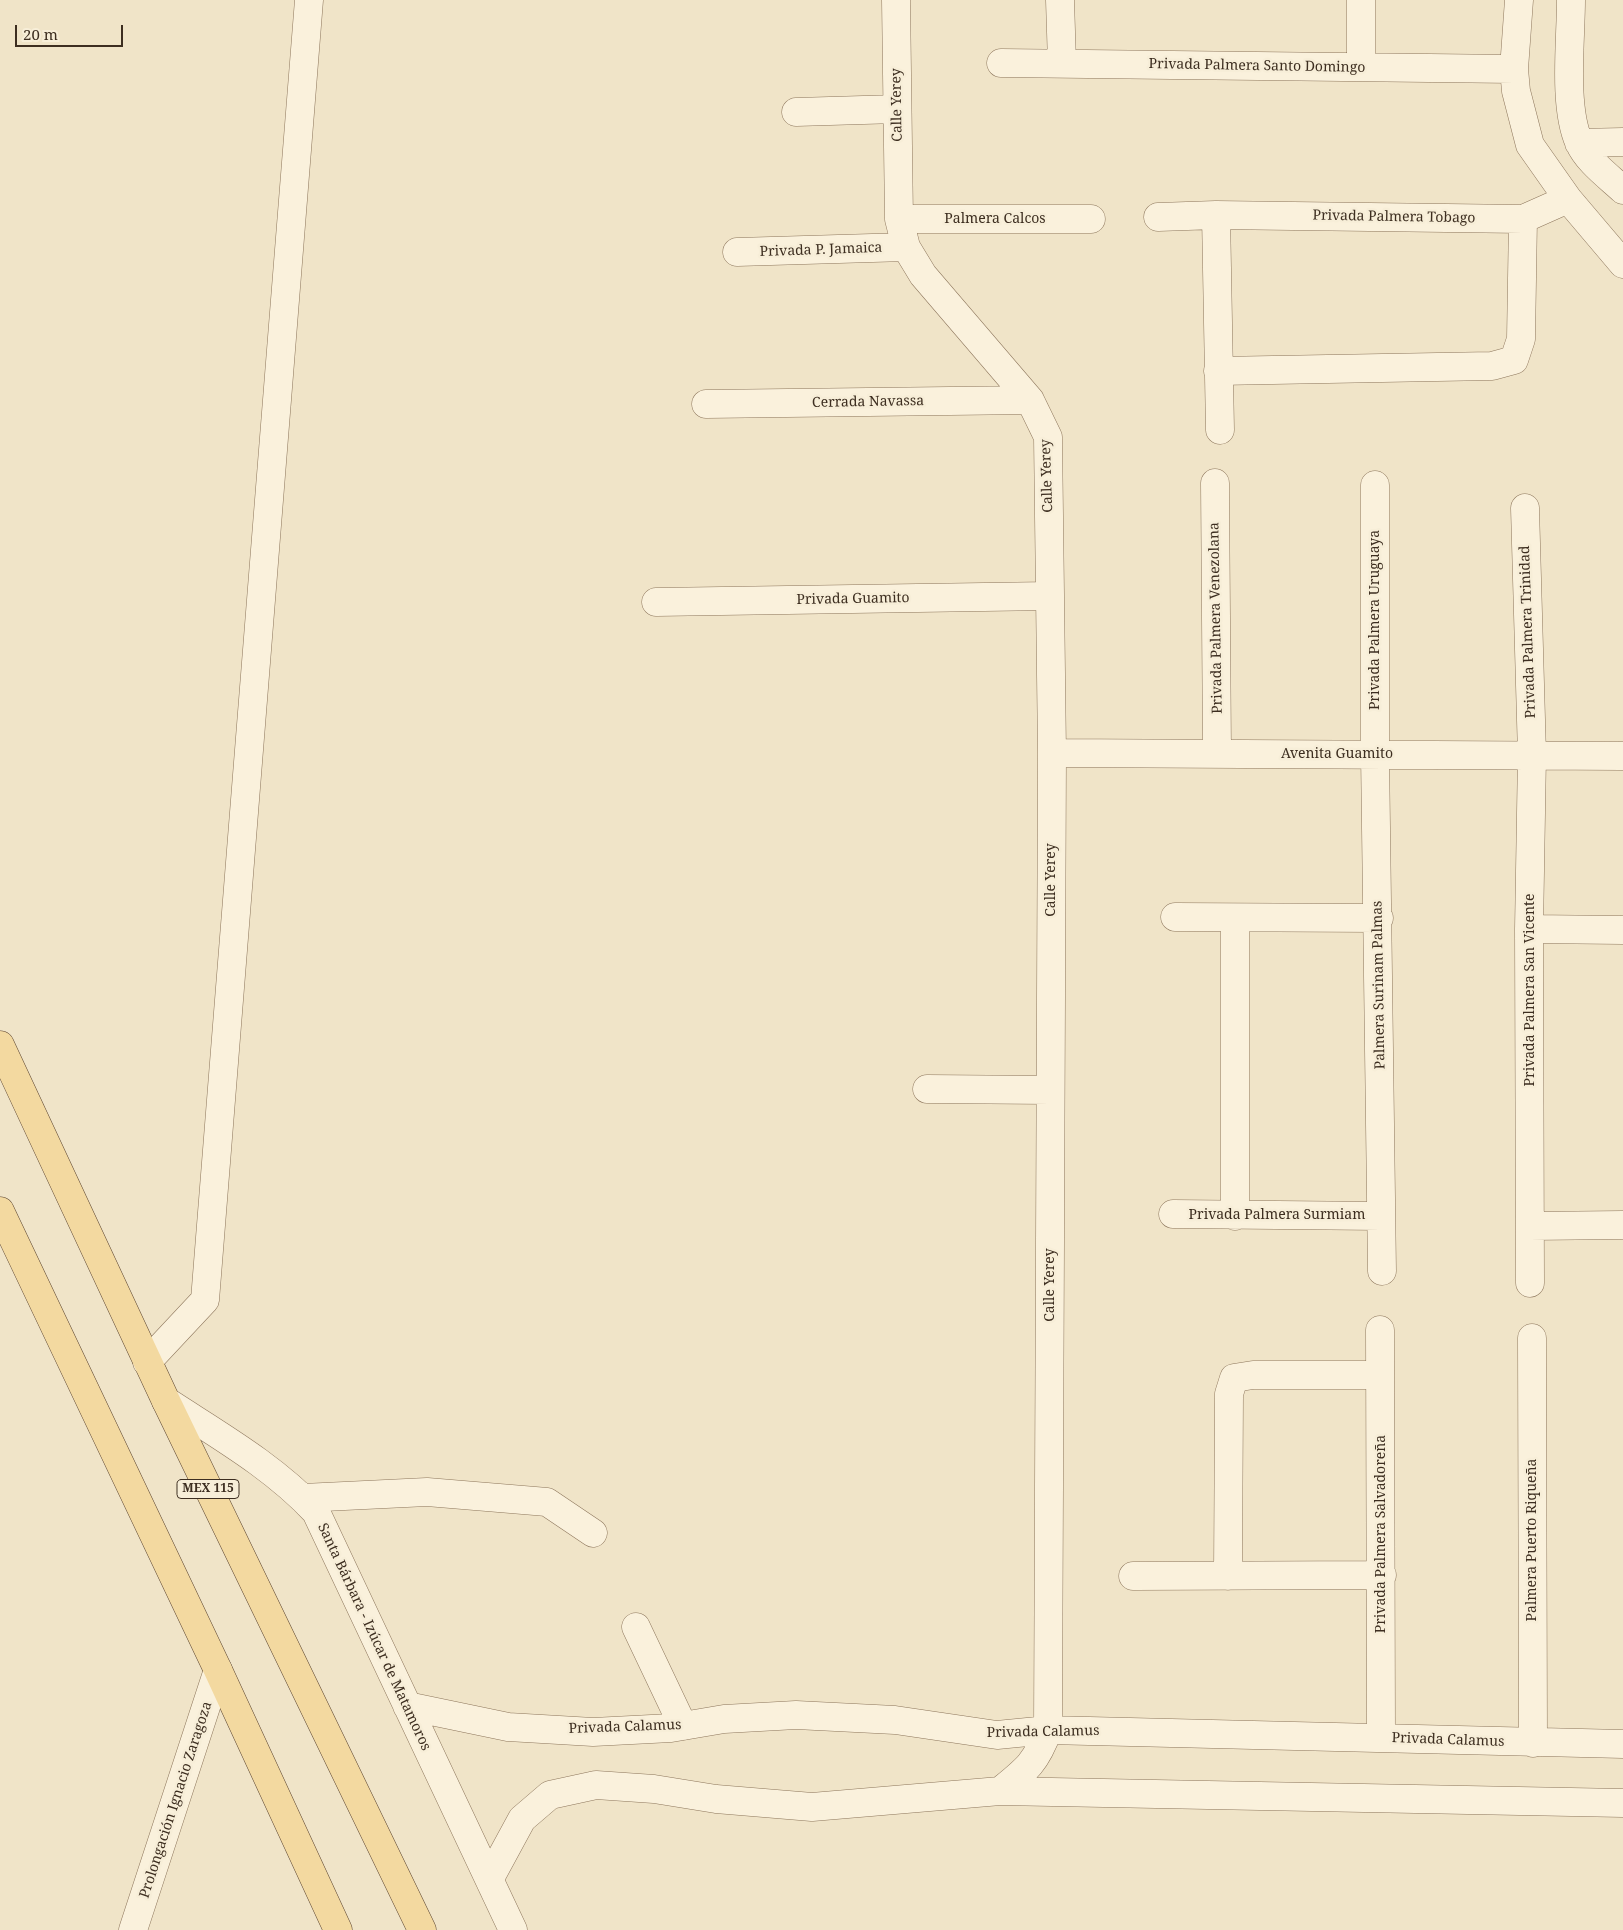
<!DOCTYPE html>
<html>
<head>
<meta charset="utf-8">
<style>
	body { margin:0 }
	#map { position:relative; width:1623px; height:1930px; overflow:hidden; background:#f0e4c8; font-family:"Noto Serif",serif }
	canvas { display:block }
	.scale { position:absolute; left:15px; top:25px; width:108px; height:22px; box-sizing:border-box; border:2px solid #3d2e20; border-top:0; padding-left:6px; font-size:15px; line-height:18px; white-space:nowrap; color:#3d2e20; -webkit-text-stroke:4px #f7eed8; paint-order:stroke }
</style>
</head>
<body>
<div id="map">
<canvas width="1623" height="1930"></canvas>
<div class="scale">20 m</div>
</div>
<script>
const c = document.querySelector('canvas').getContext('2d');
c.lineJoin = 'round';
function stroke(path, color, width, dash) { c.strokeStyle = color; c.lineWidth = width; c.lineCap = dash ? 'butt' : 'round'; c.setLineDash(dash || []); c.stroke(path); }
function label(font, color, halo, rows, align = 'center') {
  c.font = font + ' "Noto Serif",serif'; c.lineWidth = 5; c.setLineDash([]); c.textBaseline = 'middle'; c.strokeStyle = halo; c.fillStyle = color; for (const [text, x, y, turn = 0] of rows) {
    c.save(); c.translate(x, y); c.rotate((+turn || 0) * Math.PI / 180); c.textAlign = isNaN(turn) ? turn : align; if (halo) c.strokeText(text, 0, 0); c.fillText(text, 0, 0); c.restore();
  }
}
const minor = new Path2D(`
	M896,0L899,219L906,247L923,275L1030,400L1048,437L1052,753L1048,1730C1036,1763 1026,1770 1000,1791
	M1060,0L1062,63
	M1361,0V67
	M1519,0L1514,69L1516,91L1530,145L1568,199L1623,264
	M1571,0C1571,40 1563,106 1579,142C1587,161 1608,176 1623,190
	M1001,63L1514,69
	M796,112L897,109
	M1579,143L1623,142
	M1216,215L1220,430
	M1158,217L1216,215L1523,219L1568,199
	M899,219H1091
	M737,252L906,247
	M1218,371L1492,366L1514,360L1521,339L1523,219
	M706,404L1030,400
	M1215,483L1217,753
	M1375,485V754L1382,1271
	M1525,508L1532,755L1529,929L1530,1283
	M656,602L1049,596
	M1052,753L1623,756
	M1175,917L1379,918
	M1235,919V1216
	M1529,929L1623,930
	M927,1089L1050,1090
	M1173,1214L1381,1216
	M1530,1226L1623,1225
	M1380,1330L1381,1737
	M1532,1338L1533,1743
	M147,1362L205,1300L309,0
	M166,1401C218,1435 273,1466 316,1512L513,1930
	M303,1498L427,1492L547,1502L593,1533
	M1133,1576L1382,1575
	M1228,1576L1229,1394L1234,1378L1253,1375H1380
	M636,1627L683,1726
	M407,1706L508,1727L593,1732L671,1728L724,1719L796,1715L895,1720L997,1735L1048,1730L1623,1744
	M490,1878L522,1819L550,1795L596,1785L654,1789L716,1799L812,1807L1000,1791L1623,1803
	M133,1930L218,1670`);
const major = new Path2D(`
	M0,1045L166,1401L422,1930
	M0,1211L218,1670L338,1930`);
stroke(minor, '#8d765c', 29);
stroke(major, '#5b4430', 29);
stroke(minor, '#faf1dc', 28);
stroke(major, '#f3d9a0', 28);
for (const [x, y, w] of [
	[208,1489,62]
]) { const box = new Path2D(); box.roundRect(x - w / 2, y - 9.5, w, 19, 4); c.fillStyle = '#f7eed8'; c.fill(box); stroke(box, '#3d2e20', 1); }
label('bold 12px', '#3d2e20', null, [
	["MEX 115",208,1489]
]);
label('14px', '#3d2e20', '#f7eed8', [
	["Privada Palmera Santo Domingo",1257,66,1],
	["Calle Yerey",897,105,-91],
	["Privada Palmera Tobago",1394,217,1],
	["Palmera Calcos",995,219],
	["Privada P. Jamaica",821,250,-2],
	["Cerrada Navassa",868,402,-1],
	["Calle Yerey",1047,476,-92],
	["Privada Guamito",853,599,-1],
	["Privada Palmera Venezolana",1216,618,-91],
	["Privada Palmera Uruguaya",1375,620,-90],
	["Privada Palmera Trinidad",1528,632,-92],
	["Avenita Guamito",1337,754],
	["Calle Yerey",1051,880,-90],
	["Palmera Surinam Palmas",1379,985,-91],
	["Privada Palmera San Vicente",1530,990,-90],
	["Privada Palmera Surmiam",1277,1215],
	["Calle Yerey",1050,1285,-90],
	["Privada Palmera Salvadoreña",1381,1534,-90],
	["Palmera Puerto Riqueña",1532,1540,-90],
	["Santa Bárbara - Izúcar de Matamoros",374,1637,65],
	["Privada Calamus",625,1727,-2],
	["Privada Calamus",1043,1732,-1],
	["Privada Calamus",1448,1740,2],
	["Prolongación Ignacio Zaragoza",176,1800,-72]
]);
</script>
</body>
</html>
